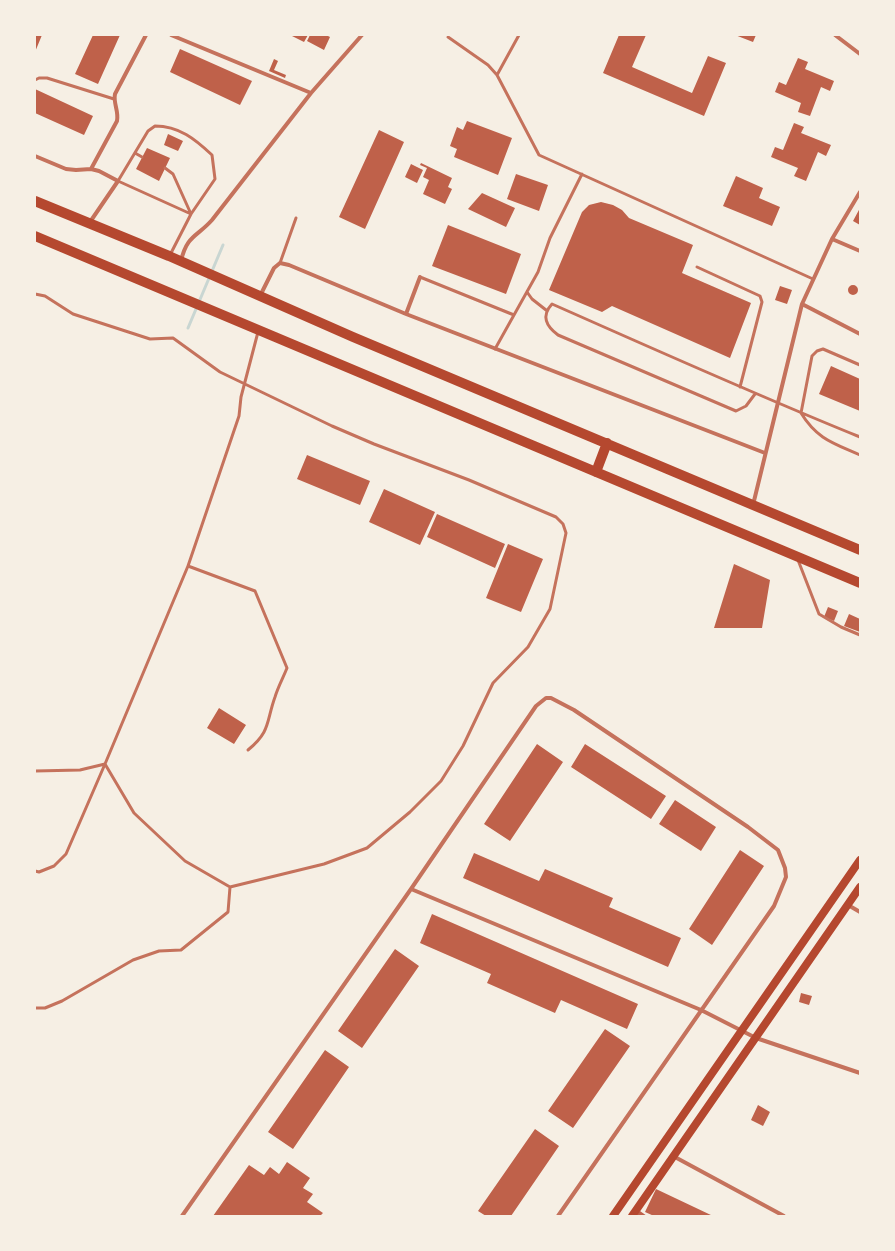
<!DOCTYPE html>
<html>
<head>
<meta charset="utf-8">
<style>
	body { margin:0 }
	#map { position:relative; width:895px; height:1251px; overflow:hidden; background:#f6efe4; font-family:"PT Sans",sans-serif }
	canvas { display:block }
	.frame { position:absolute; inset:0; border:36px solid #f6efe4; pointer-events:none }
</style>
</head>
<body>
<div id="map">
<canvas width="895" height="1251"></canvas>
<div class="frame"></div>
</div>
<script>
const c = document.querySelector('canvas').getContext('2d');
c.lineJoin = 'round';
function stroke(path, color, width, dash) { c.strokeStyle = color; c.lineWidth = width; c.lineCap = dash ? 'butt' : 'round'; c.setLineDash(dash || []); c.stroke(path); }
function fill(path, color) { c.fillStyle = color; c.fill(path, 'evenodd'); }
stroke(new Path2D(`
	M188,328L223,245`), '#c9d6d2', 3);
fill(new Path2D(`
	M35,35H42L35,52Z
	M93,35H120L98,84L75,74Z
	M290,35H308L304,42Z
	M310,35H326L330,37L324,50L307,41Z
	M619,35H646L632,67L692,93L708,56L726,63L704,116L603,73Z
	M735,35H756L753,42Z
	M180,49L252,81L240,105L170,72Z
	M798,58L808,62L805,69L834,81L830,91L821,87L810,116L798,112L801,103L775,92L779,82L786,85Z
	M274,59L278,61L274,70L286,75L285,78L269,71Z
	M35,89L93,116L84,135L35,113Z
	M467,121L512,138L498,175L454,157L457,149L450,146L457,127L463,130Z
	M794,123L804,127L801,133L831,145L826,156L818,152L806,181L794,176L798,168L771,157L775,147L783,150Z
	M379,130L404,142L365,229L339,217Z
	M168,134L183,141L178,151L164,145Z
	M147,148L170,158L159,181L136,169Z
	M421,163L452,178L448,187L452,189L445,204L423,194L429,180L423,177L427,168L420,165Z
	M411,164L423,170L417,183L405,177Z
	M516,174L548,185L539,211L507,199Z
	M736,176L763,188L759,198L780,207L772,226L723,206Z
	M482,193L515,208L506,227L468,209Z
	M601,202L613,205L622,210L629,218L693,245L682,273L751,303L730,358L612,306L602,312L549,290L582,212L589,205Z
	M860,208V225L853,221Z
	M448,225L521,254L506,294L432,266Z
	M848 290a5 5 0 1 1 10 0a5 5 0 1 1-10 0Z
	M780,286L792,290L787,304L775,300Z
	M831,366L860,379V411L819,394Z
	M307,455L370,481L360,505L297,479Z
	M384,489L435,512L420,545L369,522Z
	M437,514L505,544L495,568L427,537Z
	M508,544L543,559L521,612L486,598Z
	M734,564L770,580L762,628H714Z
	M828,607L838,611L834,621L824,617Z
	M849,614L860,619V632L844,626Z
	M219,708L246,725L234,744L207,728Z
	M537,744L563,762L510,841L484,824Z
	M585,744L666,796L651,819L571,767Z
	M675,800L716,827L701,851L659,824Z
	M740,850L764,866L712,945L689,929Z
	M474,853L539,881L545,869L613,898L609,907L681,938L668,967L463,878Z
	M432,914L638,1004L627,1029L561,1000L555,1013L487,983L491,974L420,943Z
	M395,949L419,966L362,1048L338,1031Z
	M801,993L812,996L809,1005L799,1002Z
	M605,1029L630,1046L573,1128L548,1111Z
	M325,1050L349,1067L293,1149L268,1132Z
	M758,1105L770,1112L763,1126L751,1120Z
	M535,1129L559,1146L511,1216H486L478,1211Z
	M287,1162L310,1178L303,1188L313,1194L307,1202L323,1213L320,1216H213L249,1165L264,1175L270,1167L279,1174Z
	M656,1189L713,1216H654L645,1212Z
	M640,1211L647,1216H636Z`), '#bf614a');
stroke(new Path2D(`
	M448,37L488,65L497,75L539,155L813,279
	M497,75L519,35
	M35,80L39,78H47L114,99
	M155,126C179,126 195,139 212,155L215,179L191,214L118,181L148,131Z
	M135,153L142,157
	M165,168L173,174L191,214L170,255
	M280,263L296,218
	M697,267L760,296L762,302L740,387
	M420,277L514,315
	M527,292L532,299L546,310
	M35,294L45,296L73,314L113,327L150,339L173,338L220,372L332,426L374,444L469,480L556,517L563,524L566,533L550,609L528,647L493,683L463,746L441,781L410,812L367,848L324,864L230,887L228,912L181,950L159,951L133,960L62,1001L45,1008H35
	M495,349L538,272L550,238L582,174
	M860,365L823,349L817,351L812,356L801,413C817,439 833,443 860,455
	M755,394L746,406L736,411L558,335C546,326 541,316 552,304C654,349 756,395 860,437
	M798,560L819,614L841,627L860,635
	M188,566L105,764L134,813L185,861L230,887
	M248,750C271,731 266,722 275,697C278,687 283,678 287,668L255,591L188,566L239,416L241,397L258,332
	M35,771L80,770L105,764
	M35,871L39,872L54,866L66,854L105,764`), '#c5725c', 3);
stroke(new Path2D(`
	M171,35L311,93
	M835,35L860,54
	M35,156L66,169L76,170L91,169L99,171L118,181L90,222
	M91,169L117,121C119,111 113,103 115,94L146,35
	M832,239L860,251
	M181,261C187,235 197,237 212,220L311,93L362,35
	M260,296L274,268L280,263L289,265L406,314L765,453
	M802,304L860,334
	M406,314L420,277
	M753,505L802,304L832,239L860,192
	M411,889L701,1010L756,1038L860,1073
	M848,905L860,912
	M673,1156L784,1216
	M182,1216L411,889L536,706L546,698H551L574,710L748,827L778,850L785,868L786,877L774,906L558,1216`), '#c5725c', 4);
stroke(new Path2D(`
	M613,1216L860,860
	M632,1216L860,887`), '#b5482f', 8);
stroke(new Path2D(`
	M35,201L169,256L353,337L860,550
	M35,236L860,583
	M596,472L607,443`), '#b5482f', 10);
</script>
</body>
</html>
